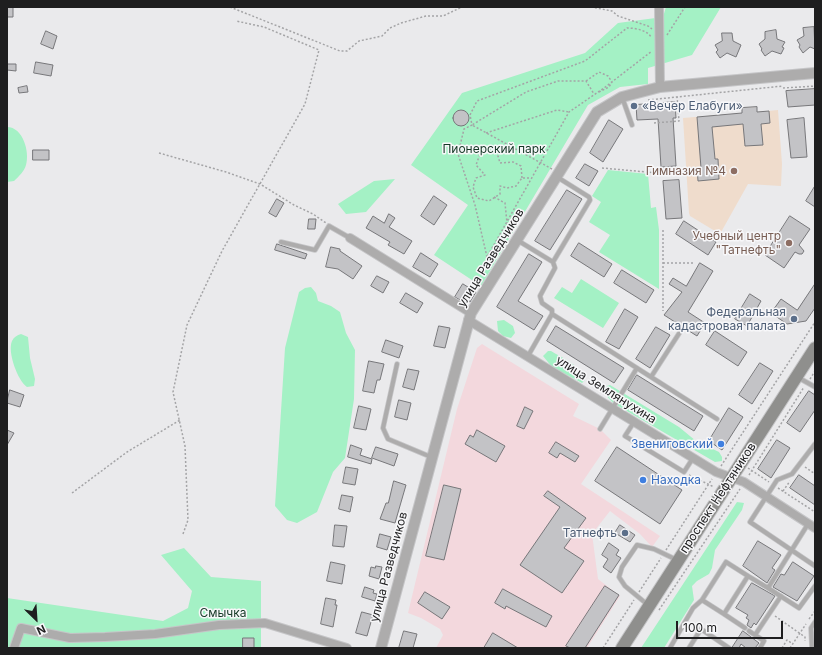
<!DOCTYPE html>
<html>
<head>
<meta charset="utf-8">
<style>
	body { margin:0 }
	#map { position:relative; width:822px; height:655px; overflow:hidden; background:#eaeaec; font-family:Inter,sans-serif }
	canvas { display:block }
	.frame { position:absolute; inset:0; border:8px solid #1e1e1f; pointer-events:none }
	.north { position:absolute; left:16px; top:599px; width:40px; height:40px; -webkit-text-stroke:3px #f7f7f9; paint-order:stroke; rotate:155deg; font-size:11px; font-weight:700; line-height:16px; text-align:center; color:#1e1e1f }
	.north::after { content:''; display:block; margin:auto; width:14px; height:18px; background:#1e1e1f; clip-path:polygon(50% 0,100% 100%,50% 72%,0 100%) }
	.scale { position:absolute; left:676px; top:621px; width:107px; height:18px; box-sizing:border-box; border:2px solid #1e1e1f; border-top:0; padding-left:5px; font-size:12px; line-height:14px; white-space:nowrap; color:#1e1e1f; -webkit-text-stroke:3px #f7f7f9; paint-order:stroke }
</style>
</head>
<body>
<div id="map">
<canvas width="822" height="655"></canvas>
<div class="frame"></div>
<div class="north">N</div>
<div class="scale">100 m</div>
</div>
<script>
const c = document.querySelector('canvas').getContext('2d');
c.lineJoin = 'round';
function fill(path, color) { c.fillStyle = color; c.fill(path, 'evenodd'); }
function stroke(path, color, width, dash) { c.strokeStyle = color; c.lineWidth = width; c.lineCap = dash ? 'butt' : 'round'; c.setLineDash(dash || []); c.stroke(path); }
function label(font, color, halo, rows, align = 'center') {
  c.font = font + ' Inter,sans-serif'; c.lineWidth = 3; c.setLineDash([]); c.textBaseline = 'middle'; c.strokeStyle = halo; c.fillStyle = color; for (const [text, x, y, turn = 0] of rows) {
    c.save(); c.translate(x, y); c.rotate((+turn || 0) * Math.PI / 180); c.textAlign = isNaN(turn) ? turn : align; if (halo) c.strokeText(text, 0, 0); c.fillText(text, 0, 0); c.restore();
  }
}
fill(new Path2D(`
	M482,344L579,404L573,416L600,429L611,440L581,484L660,536L652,547L640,534L610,511L592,534L598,579L620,596L587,648H436L443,635L440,629L421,618L408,613L457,409L477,348Z`), '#f3d8dd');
fill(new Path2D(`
	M757,107V112L778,110L782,164L781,186L748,184L720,234L690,216L689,213L683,118L742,113V108Z`), '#efdccc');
fill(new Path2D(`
	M666,7H721L692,55L648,68V84L620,87L588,105L481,286L434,255L468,205L411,165L462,93L585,53L618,23L663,17Z
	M7,127C23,127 30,152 26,165C24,172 19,176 14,181L7,182Z
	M608,170L648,174L651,208L656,207L659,230V289L599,252L610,235L589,222L601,202L592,196Z
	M395,179L366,212L346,214L338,204L374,181Z
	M581,279L619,303L603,328L554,298L562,287L572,293Z
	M311,287L316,293L318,301L331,306L340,312L346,333L355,350L354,399L345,458L333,472L317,512L297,523L287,520L275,506L285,348L299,292L305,288Z
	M504,320L513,326L515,333L511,338L503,336L498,331L497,321Z
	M21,334L28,337L30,358L35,379L34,386L27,387C18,381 7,352 12,341C14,337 17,335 21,334Z
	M548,351H551C564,359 580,365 585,380L582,383L552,367L543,356Z
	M610,385L679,427L696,441L719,452L722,457V461L715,462L613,403L604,393L607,386Z
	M737,502L744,503L742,510L715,550L712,568L709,574L697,581L692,586L694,600L664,648H641Z
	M184,548L211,577L261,581V648H7V598L163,621L188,608L192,591L161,555Z`), '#a4f1c5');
const building = new Path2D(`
	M7,7H13V17H7Z
	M814,27L815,49L810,47L803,53L799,47L800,45L797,40L804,36L803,28Z
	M776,30L777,39L785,42L782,47L784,48L781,54L772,51L765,56L761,50L762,49L759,44L765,39V32Z
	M46,31L57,36L53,49L41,44Z
	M722,33H732L733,41L741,45L736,57L727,53L720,58L716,52L718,50L715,45L722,41Z
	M36,62L53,65L51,76L34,73Z
	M7,64H16V71L7,70Z
	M27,86L28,92L19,93L18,88Z
	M815,89V105L788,107L786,91Z
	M675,102L676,118H673L676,166L661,167L658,119L637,120L636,105Z
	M757,107V112L769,111L770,123L761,124L763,145L745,146L743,124L712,127L715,159H718L719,179L698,181L697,168H701L697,117L742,113V108Z
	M453 118a8 8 0 1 1 16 0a8 8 0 1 1-16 0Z
	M804,118L807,157L791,158L787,120Z
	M609,120L623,129L603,162L590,153Z
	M33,150H49V160H33Z
	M585,164L598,171L589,186L576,178Z
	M679,180L682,218L666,219L663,181Z
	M815,186V207L806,201Z
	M567,190L582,199L550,250L535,241Z
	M434,196L447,205L434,225L421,216Z
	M277,199L284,203L276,217L269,213Z
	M389,214L395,218L389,227L412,241L404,254L388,245L390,242L366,228L373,216L384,223Z
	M790,216L810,229L799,245L804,251L802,254H799L795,252L784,268L765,255Z
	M309,219H316L315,229H308Z
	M684,221L716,242L708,255L676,234Z
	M579,243L612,264L604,277L571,256Z
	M277,244L307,254L305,259L275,250Z
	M331,247L340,249V251L362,266L353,279L338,269L326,267Z
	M421,253L438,264L430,277L413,267Z
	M529,254L542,262L518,301L543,316L534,330L497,307Z
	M700,263L713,271L688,312L705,323L697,336L664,315L682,292L669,284L673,278L686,286Z
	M622,270L654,290L646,303L614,283Z
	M377,276L389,282L383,293L371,286Z
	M463,284L476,292L470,302L467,300L465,303L455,297Z
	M815,284V308L806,321L787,324L771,313L781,299L797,310Z
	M406,293L423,303L417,313L400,303Z
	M750,294L761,301L747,326L735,319Z
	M625,309L638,317L619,349L606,342Z
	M439,326L450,328L445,348L434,346Z
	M556,326L624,368L614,383L547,341Z
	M656,327L670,335L650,368L636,359Z
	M715,331L747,352L738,366L706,345Z
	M386,340L403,346L399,358L382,352Z
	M369,361L384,364L380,380H377L374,393L363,391Z
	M760,363L773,371L752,404L739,395Z
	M408,369L419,371L414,390L403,387Z
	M637,375L703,416L694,431L628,390Z
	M10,390L24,395L20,407L7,403Z
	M809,391L815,395V410L800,432L787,423Z
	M399,400L411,403L407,420L395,417Z
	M359,406L371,409L366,430L354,428Z
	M525,407L533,411L524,429L517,426Z
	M729,408L743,417L722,450L709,441Z
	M7,430L14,433L7,445Z
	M477,430L505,446L496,462L465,444L470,435L473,437Z
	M777,440L790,448L771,478L758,469Z
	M556,442L579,456L575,462L560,453L557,458L549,453Z
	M351,445L362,449L360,455L372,459L371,464L348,457Z
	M376,447L398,454L394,466L372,458Z
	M617,447L682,490L660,524L595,481Z
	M346,467L358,469L355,485L343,483Z
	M799,475L815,486V505L790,488Z
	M394,481L406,485L395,523L380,519L386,503H388Z
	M444,485L461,489L444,560L426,556Z
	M548,491L586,518L564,548L584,561L562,593L520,565L560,507L544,496Z
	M342,495L353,497L350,512L339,509Z
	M335,525L347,526L344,547L333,546Z
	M620,525L635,535L630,542L615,533Z
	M380,534L391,537L387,550L377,547Z
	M758,541L781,555L772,568L775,570L767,583L743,566Z
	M609,543L619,550L616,555L621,558L611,573L603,567L608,559L602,555Z
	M331,562L345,565L342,584L327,581Z
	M793,562L814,576L797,601L773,587L781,574L784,575Z
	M376,566L382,567L379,579L369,576L371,567L375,568Z
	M752,583L775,596L756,625L754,623L751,628L747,625L749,620L746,618L748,615L736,608Z
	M605,586L619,595L585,648H570L566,646Z
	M365,587L374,590L373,593L377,594L375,601L362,597Z
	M503,589L552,616L546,627L506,606L505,609L495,603Z
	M425,592L450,607L442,619L418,603Z
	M326,598L336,600L335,605H337L333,627L321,624Z
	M362,612L373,615L367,636L356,633Z
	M404,631L417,634L413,648H399Z
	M743,631L759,643L755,648H746L741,644L739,648H732Z
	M493,633L518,648H484Z
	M243,638H254V648H243Z`);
fill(building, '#c3c3c6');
stroke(building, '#77777a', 1);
const service = new Path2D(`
	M622,97L632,125
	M517,240L553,262L555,268L540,296L542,303L552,310V314L528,356
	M281,242L315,250L329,226L350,238
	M553,262L590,200L589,197L557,177
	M552,314L717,419
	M397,364L383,428L388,439L431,457
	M651,377L680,332
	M799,378L815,387
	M634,422L625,436L684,472L693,458
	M600,429L637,368
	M815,444L792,474L777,480L750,522L815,566
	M748,576L726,562L702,600L724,614L748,576L768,588L808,524
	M768,588L799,608L815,586
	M648,605L625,586L619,577L622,567L637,545L654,549L677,560
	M724,614L745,628
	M749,631L764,641L760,648
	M755,635L781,596
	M670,648L693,608L702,600
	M689,648L701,629L729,648
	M812,648L811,628L815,622`);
const minor = new Path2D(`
	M659,7L660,87
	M350,238L471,313
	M468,320L716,472L744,482L815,528
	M14,648L21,628L70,638L105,637L155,634L219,625L265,623L347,648`);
const tertiary = new Path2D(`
	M381,648L471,313L597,112L622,97L660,87L815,73`);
const secondary = new Path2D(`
	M622,648L815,348`);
stroke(service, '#c5c5c7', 5.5);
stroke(minor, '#c5c5c7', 10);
stroke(tertiary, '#c5c5c7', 12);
stroke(secondary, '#c5c5c7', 14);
stroke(new Path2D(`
	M230,7L340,51H347L359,41L382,36L390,28L401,23L426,16H443L462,7
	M591,7L612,11L618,16L648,26L652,29
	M667,35L685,7
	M586,81L599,72L608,76L612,82L609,87L599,92
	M783,88L815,86
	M648,100L783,86
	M654,123L679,121L677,96
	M486,133L557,110L569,112
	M159,153L226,172L260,184L294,205L313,214L326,223
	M602,168L658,173
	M552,169L472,125L526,92L558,81H586L594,94
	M522,178L521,166L513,162L500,163L498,156L491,149L480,154L476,165L485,175L476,178L473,187L477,198L489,201L500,194V186L507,188L516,186L522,178H531
	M494,197L505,203L507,223
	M663,230V311
	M487,257L475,205L458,154L464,129L472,125L470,115L477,101L585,61L627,28C635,28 647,30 651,37
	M663,263H695
	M489,267L487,257L569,112L604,88L652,51
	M810,379L815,371
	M721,466L815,322
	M805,467L815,474
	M748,468L769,482
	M689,475L714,487
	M749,475L804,387
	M778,488L815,512
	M783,491L790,481
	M72,493L127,452L180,420
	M183,534L188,520L185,446L173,392L187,325L222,251L305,104L319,50L264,27L236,21
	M666,550L712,479
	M639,592L661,558
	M659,610L740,489
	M775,616L805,637V641
	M809,619L815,611
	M603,648L634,600
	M782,648L787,640L793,644
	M790,648L806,624`), '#a4a4a6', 1.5, [2, 2]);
stroke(service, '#adacac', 4);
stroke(minor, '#adacac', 8);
stroke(tertiary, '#adacac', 10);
stroke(secondary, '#8f8f8d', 12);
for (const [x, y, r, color] of [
	[634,106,4,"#5c6f8a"],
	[734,171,4,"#8d6e63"],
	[789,243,4,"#8d6e63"],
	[794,319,4,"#5c6f8a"],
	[721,444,4,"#3f7fe0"],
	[643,480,4,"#3f7fe0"],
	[625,533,4,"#5c6f8a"]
]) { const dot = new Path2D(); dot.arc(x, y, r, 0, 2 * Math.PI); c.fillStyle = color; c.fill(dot); stroke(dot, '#f7f7f9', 1.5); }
label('12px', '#4e5e75', '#f7f7f9', [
	["«Вечер Елабуги»",642,106,"left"],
	["Федеральная",786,312],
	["кадастровая палата",786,326],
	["Татнефть",617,533]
], 'right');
label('12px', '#143825', '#f7f7f9', [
	["Пионерский парк",494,149],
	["Смычка",223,613]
]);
label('12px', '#785e54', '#f7f7f9', [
	["Гимназия №4",726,171],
	["Учебный центр",781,236],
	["\"Татнефть\"",781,250]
], 'right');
label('12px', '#1e1e1f', '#f7f7f9', [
	["улица Разведчиков",491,258,-58],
	["улица Землянухина",606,390,32],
	["проспект Нефтяников",718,498,-57],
	["улица Разведчиков",389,567,-75]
]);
label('12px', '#366cbe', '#f7f7f9', [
	["Звениговский",713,444],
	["Находка",651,480,"left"]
], 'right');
</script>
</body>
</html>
